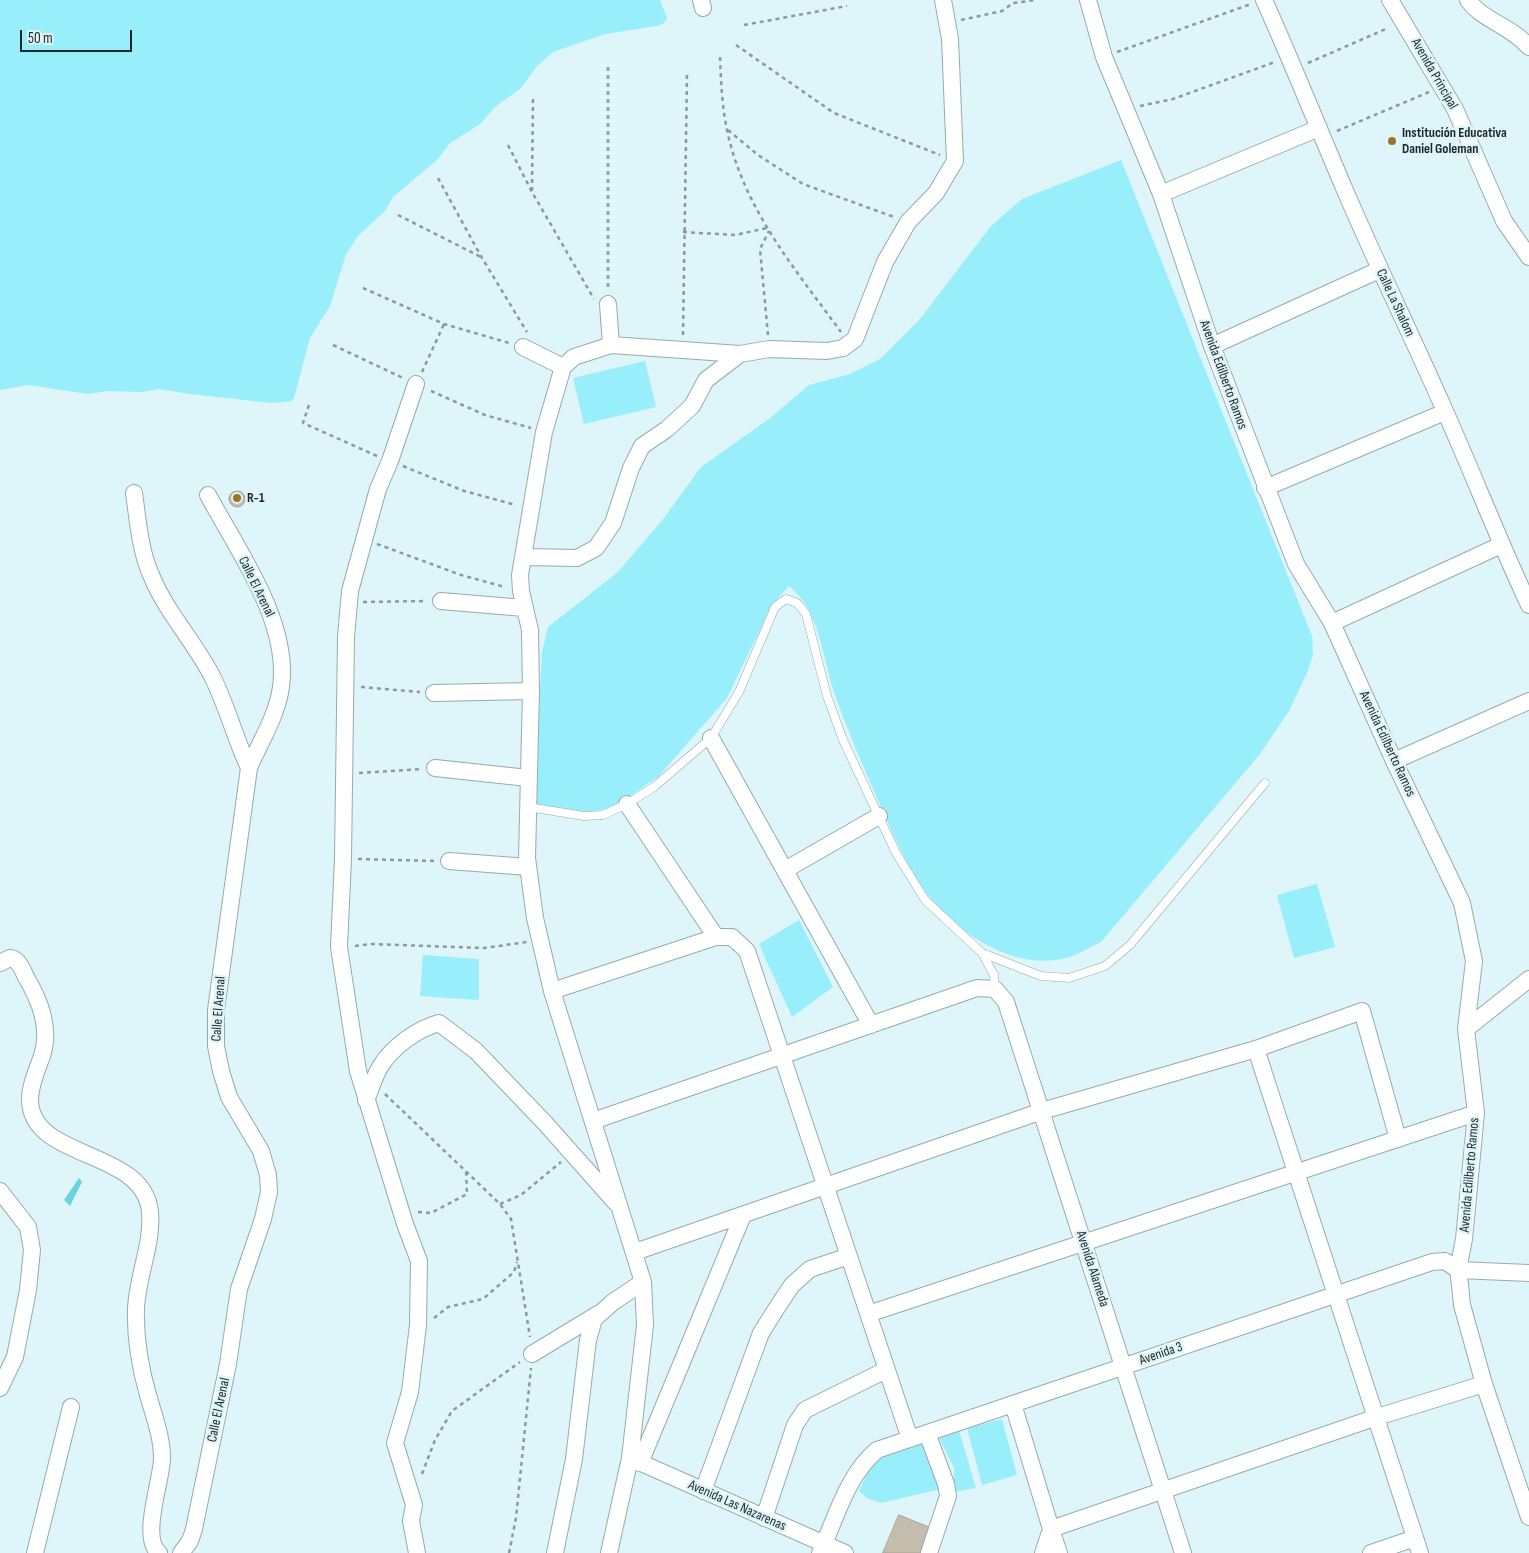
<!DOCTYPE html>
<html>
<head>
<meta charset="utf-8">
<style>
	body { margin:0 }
	#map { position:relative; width:1529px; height:1553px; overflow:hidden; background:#def5f9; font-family:"Sofia Sans Condensed",sans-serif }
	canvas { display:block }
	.scale { position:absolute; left:20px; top:30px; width:112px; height:22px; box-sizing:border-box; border:2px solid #1e2628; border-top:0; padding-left:6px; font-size:15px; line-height:18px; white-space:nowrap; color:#1e2628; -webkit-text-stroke:4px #def5f9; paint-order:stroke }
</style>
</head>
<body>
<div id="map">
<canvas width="1529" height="1553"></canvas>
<div class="scale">50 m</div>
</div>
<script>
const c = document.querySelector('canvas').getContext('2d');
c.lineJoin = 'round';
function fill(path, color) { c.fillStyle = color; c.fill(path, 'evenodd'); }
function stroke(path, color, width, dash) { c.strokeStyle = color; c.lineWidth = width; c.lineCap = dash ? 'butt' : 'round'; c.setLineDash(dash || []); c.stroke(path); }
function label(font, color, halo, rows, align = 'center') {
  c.font = font + ' "Sofia Sans Condensed",sans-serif'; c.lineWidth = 5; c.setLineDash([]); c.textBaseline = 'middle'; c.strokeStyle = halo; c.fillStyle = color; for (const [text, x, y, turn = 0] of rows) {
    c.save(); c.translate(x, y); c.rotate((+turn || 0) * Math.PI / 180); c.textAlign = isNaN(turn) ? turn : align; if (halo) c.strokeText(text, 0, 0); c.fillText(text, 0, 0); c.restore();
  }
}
fill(new Path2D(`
	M0,0H660L667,18L664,23L657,26L605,34L553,52L537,66L521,88L495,107L480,124L450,143L437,160L393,197L385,211L358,236L346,254L330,306L310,338L294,398L292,401L272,403L190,394L159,389L143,392L108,391L88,394L28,385L0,390Z
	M1121,160L1312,636L1313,655L1307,673L1289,711L1260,754L1101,942C1090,947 1078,955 1066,958C1016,971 962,936 931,899C910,874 893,834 880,805C864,767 846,728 833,689C822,654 819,610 789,586L772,605L727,698L659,776L623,801L603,810L583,812L534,804L542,652L548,627L618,572L664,518L701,467L769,419L809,385L850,374L880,359L920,319L991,226L1022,199Z
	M645,361L656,407L584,424L573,378Z
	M1317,884L1335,947L1294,958L1277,895Z
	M799,920L833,987L792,1017L759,944Z
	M423,955L479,959V1000L420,996Z
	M1002,1419L1017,1475L982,1485L967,1428Z
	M958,1427L976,1488L954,1492V1468L937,1434Z
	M916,1441L925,1444L945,1488L881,1503L867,1498L859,1491L874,1459Z`), '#98eefb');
fill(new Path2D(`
	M79,1178L82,1182L70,1206L64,1200Z`), '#69d3e2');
const building = new Path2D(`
	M229 499a8 8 0 1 1 16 0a8 8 0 1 1-16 0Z
	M899,1515L931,1528L921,1553H883Z`);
fill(building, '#c4bcac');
stroke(building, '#aaa292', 1);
const lane = new Path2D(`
	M528,807L584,816L603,815L627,804L654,787L711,738L739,692L775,607L786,599L797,603L806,614L827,696L843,740L896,853L925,900L982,953L1041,976L1069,978L1105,966L1130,945L1265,783
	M982,953L994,975L995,989`);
const street = new Path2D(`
	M701,0L703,8
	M1088,0L1104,57L1161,194L1212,346L1296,564L1332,623L1394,761L1462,903L1474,961L1466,1029L1476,1113L1464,1239L1458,1270L1460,1285L1462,1305L1484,1384L1529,1517
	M1264,0C1292,62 1317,125 1344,188C1376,263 1412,336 1445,411C1474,476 1499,541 1529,605
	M1390,0L1455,109L1504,221L1529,257
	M1468,0C1483,21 1510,25 1529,47
	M1161,194L1319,128
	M608,304L611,345
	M1212,346L1379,270
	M523,347L563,367
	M416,384L390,461L378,489L350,591L346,637L343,859L339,947L358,1071L405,1224L419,1261L418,1325L410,1392L395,1443L414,1505L411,1521L417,1553
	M1265,488L1445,412
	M134,493C138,521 140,550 151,575C166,612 194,641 212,676C227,706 235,738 249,768
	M523,557L577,558L596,548L613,523L631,468L642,446L667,429L692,406L706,380L740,354
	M441,601L524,608
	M1332,623L1501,545
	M434,693L531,691
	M711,738L871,1025
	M1394,761L1529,701
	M435,768L528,778
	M627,804L716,937
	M449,861L528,867
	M785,870L879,816
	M0,963L10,958C19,959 22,969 26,977C40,1001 51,1028 42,1056C37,1070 30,1085 30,1100C31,1161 144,1148 150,1212C153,1244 137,1277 136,1309C135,1339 140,1367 148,1395C154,1416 162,1437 162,1458C162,1480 140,1538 159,1553
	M552,991L716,937H732L747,951L910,1439
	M1466,1029L1529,979
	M1256,1049L1420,1553
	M366,1100C371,1089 374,1077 380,1067C392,1047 417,1029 439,1023L476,1051L545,1123L616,1203
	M593,1121L977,988L995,989L1006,1002L1183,1553
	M0,1191L28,1227L32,1250L28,1290L15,1357L0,1388
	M635,1252L1042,1111L1256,1049L1362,1011L1398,1139
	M868,1314L1476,1113
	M532,1354L598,1314
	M1013,1404L1051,1529L1043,1553
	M927,1433L946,1484L948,1496L929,1553
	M630,1458L845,1553
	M640,1463L743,1215
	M703,1491L761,1333L778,1306L792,1285L810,1269L849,1256
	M764,1518L795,1425L805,1410L886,1370
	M35,1553L71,1407
	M181,1553L190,1541L194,1529L228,1364L239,1289L263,1219L269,1192L268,1175L261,1151L229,1097L221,1071L216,1046V1010L249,768C260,742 277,716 281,687C290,622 238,551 208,495
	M555,1553L574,1459L588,1340L594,1319L613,1302L643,1282
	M609,1553L630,1458L645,1325L643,1282L552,991L535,918L527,858L531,691L530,630L521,591L520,575L544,432L563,367L574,357L611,345L740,354L769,349L827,351L843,348L855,339L885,262L908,222L936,193L955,161L950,39L943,0
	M820,1553C836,1518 847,1475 877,1450L1432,1262L1445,1261L1458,1270L1529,1273
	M1059,1553L1051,1529L1377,1417L1484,1384
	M1371,1553L1415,1538`);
stroke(lane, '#96abae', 9);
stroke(street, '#96abae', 18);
stroke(new Path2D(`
	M961,20L1002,11L1013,3L1036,0
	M744,25L847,6
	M736,45L834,113L940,155
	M1117,52L1251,4
	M720,57C721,82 722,106 727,130C743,208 795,269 841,332
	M1308,63L1388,28
	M608,67V289
	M1140,106L1173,99L1275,62
	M728,130L758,155L803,184L894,217
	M1337,131L1429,92
	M508,145L532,192L594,299
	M438,178L482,258L527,332
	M532,191L533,97
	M398,215L481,257
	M683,232L735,235L767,228
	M363,288L444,324L509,343
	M683,335L687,74
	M768,335L760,249L769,231
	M333,345L403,378
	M422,372L444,324
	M431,391L485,415L531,428
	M309,405L303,423L377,456
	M403,466L464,491L516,505
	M377,544L461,575L505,587
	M363,602L427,601
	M361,687L420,692
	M359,773L421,769
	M358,859L435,861
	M355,946L372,944L484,948L527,942
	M385,1094L500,1204L511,1219L530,1337
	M500,1204L521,1195L561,1162
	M418,1212L431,1213L467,1194L466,1171
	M434,1318L448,1307L483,1299L514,1272L517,1262
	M422,1474L435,1440L452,1411L520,1362
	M509,1553L516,1518L531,1368`), '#8a9a9e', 2.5, [4, 4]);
stroke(lane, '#fff', 8);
stroke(street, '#fff', 16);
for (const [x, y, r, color] of [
	[1392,141,5,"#997620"],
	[237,498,5,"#997620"]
]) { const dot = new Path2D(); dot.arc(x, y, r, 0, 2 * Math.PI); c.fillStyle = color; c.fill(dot); stroke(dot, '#def5f9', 2); }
label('14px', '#1e2628', '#def5f9', [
	["Avenida Principal",1434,74,60],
	["Calle La Shalom",1395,303,65],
	["Avenida Edilberto Ramos",1223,375,70],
	["Calle El Arenal",256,587,64],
	["Avenida Edilberto Ramos",1387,744,65],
	["Calle El Arenal",219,1009,-86],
	["Avenida Edilberto Ramos",1470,1175,-85],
	["Avenida Alameda",1092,1269,72],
	["Avenida 3",1161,1354,-19],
	["Calle El Arenal",219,1410,-78],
	["Avenida Las Nazarenas",737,1506,24]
]);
label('bold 14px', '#1e2628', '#def5f9', [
	["Institución Educativa",1402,133],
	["Daniel Goleman",1402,149],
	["R-1",247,498]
], 'left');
</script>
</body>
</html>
